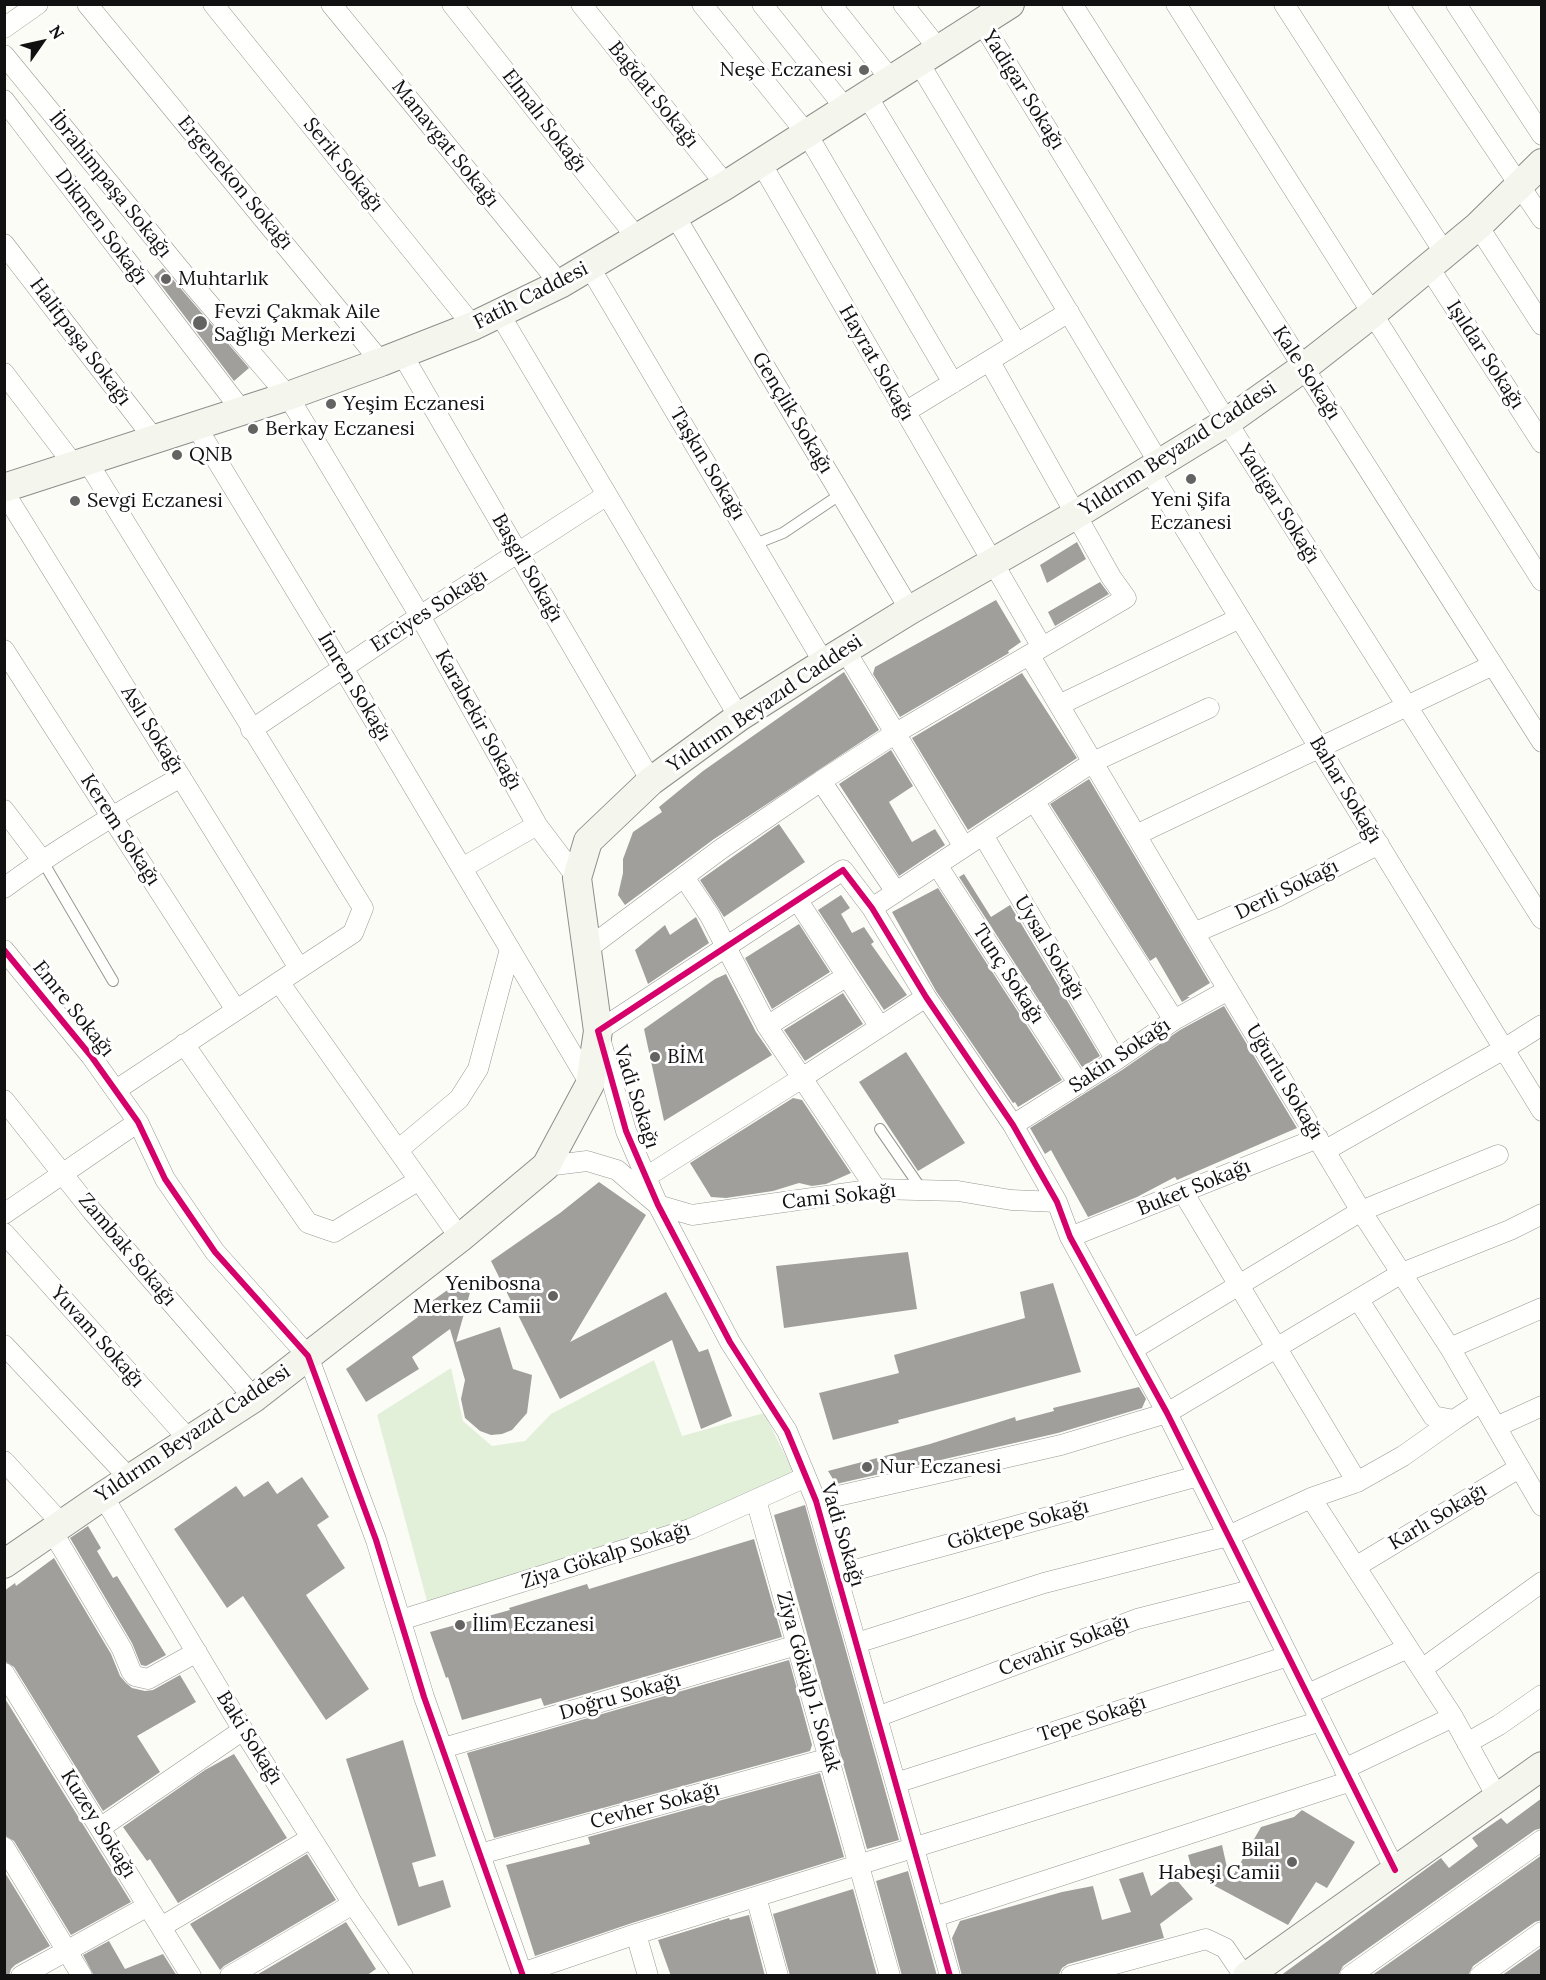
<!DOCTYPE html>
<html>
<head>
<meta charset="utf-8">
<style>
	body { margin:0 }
	#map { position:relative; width:1546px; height:1980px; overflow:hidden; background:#fcfcf7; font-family:Lora,serif }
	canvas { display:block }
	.frame { position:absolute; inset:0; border:6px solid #111; pointer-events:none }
	.north { position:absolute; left:12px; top:12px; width:60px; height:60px; -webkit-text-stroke:4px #fff; paint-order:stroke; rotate:56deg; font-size:16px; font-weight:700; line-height:24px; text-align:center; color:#111 }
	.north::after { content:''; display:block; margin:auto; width:21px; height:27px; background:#111; clip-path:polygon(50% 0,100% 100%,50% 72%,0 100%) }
</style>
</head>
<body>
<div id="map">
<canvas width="1546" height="1980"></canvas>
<div class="frame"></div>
<div class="north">N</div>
</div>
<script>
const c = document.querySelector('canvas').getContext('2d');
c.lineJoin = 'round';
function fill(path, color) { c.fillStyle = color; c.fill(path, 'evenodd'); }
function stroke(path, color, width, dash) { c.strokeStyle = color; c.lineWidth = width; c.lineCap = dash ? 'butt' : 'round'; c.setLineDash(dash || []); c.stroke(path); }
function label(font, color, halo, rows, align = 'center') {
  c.font = font + ' Lora,serif'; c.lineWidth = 6; c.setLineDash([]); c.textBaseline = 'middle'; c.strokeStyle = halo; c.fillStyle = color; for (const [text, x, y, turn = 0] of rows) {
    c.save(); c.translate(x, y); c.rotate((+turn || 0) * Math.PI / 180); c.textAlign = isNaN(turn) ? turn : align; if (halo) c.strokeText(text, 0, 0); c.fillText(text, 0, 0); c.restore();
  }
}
fill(new Path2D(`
	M654,1360L682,1436L764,1413L794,1473L687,1520L428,1605L377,1415L451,1368L463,1421L492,1446L525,1441L551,1414Z`), '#e2f0d9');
fill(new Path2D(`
	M163,268L249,368L234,381L154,276Z
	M1077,542L1086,559L1047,583L1040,565Z
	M1100,582L1109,594L1055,626L1048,612Z
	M996,600L1021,642L1008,651L1009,653L900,717L873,674L875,667Z
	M844,672L879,730L714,839L625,905L618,895L623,873V859L633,832L662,812L659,807L703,771Z
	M1022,673L1077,758L968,830L912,738Z
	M891,750L913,786L889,802L912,842L935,829L945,845L899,876L839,784Z
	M1089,779L1210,983L1187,997H1190L1182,1002L1156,957L1150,961L1050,804Z
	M779,824L805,862L724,917L700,880Z
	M964,874L991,917L1010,905L1100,1056L1082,1067L959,877Z
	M938,888L1062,1080L1018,1107L1015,1102L1013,1103L936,991L892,912Z
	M841,895L850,908L841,914L852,933L864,927L874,942L871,944L907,995L884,1010L818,910Z
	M696,917L709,943L648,984L635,950L665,925L670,935Z
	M799,924L830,972L772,1009L745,958Z
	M726,974L756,1032L772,1055L664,1121L644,1029L715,979Z
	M843,993L863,1024L805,1061L784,1030Z
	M1224,1006L1297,1128L1177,1180L1175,1177L1137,1197L1088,1217L1051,1150L1045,1154L1030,1128L1122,1070L1180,1030Z
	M906,1052L965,1143L918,1171L859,1082Z
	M793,1098L802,1100L851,1173L826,1184L812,1186L799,1183L773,1191L726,1198L711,1197L690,1163Z
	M599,1182L646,1215L570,1342L666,1292L699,1352L708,1349L732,1416L701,1429L672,1340L560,1399L491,1261L560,1213Z
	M908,1252L917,1309L784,1328L776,1266Z
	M463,1279L471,1289L456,1342L500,1327L513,1369L532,1375L527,1413L512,1430L502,1434L491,1435L480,1431L465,1418L461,1399L465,1380L450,1329L412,1357L419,1369L366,1402L346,1369L418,1317L415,1313Z
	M1053,1283L1081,1372L898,1420L899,1423L833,1440L819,1393L899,1373L894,1355L1025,1318L1020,1292Z
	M1139,1387L1146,1399L1142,1408L1058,1433L836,1484L828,1471L930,1444L1015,1417L1016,1421L1054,1411L1053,1408Z
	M302,1477L329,1517L317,1525L345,1568L306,1595L369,1689L326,1720L243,1596L227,1608L174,1529L236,1486L244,1497L268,1481L277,1494Z
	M805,1505L899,1840L867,1849L774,1515Z
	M88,1526L101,1548L97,1551L113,1578L117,1576L166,1655L146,1666L141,1665L132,1643L70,1538Z
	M754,1539L782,1637L544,1706L541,1698L462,1720L448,1677L446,1678L430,1632L510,1610L509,1608L587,1584L589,1589Z
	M54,1558L111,1654L120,1676L126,1683L132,1688L145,1691L153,1690L180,1675L196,1702L137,1736L160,1772L103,1811L14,1667L4,1661V1591L15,1583L16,1586Z
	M789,1660L812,1745L810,1751L494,1838L467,1753Z
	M4,1697L131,1902L71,1935L14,1841L4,1835Z
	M403,1740L436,1856L412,1863L419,1887L443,1880L451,1907L398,1926L346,1759Z
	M234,1754L287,1838L178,1903L150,1859L147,1861L123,1827L205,1770Z
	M820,1773L844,1857L632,1923L535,1956L506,1865L590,1844L588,1837Z
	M1542,1798V1828L1535,1830L1343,1966L1338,1976H1280L1441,1858L1449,1868L1478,1846L1472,1838L1501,1818L1507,1824Z
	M1302,1810L1355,1842L1327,1888L1316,1882L1288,1925L1185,1870L1191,1866L1188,1855L1222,1845L1230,1881L1261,1827L1294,1817Z
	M307,1854L336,1900L224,1966L220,1970L190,1924Z
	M1542,1855V1920L1535,1922L1473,1966L1468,1976H1371Z
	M4,1871L50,1946L15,1965L11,1969L9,1976H4Z
	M908,1871L937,1976H902L876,1881Z
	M1143,1872L1151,1896L1175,1878L1193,1899L1160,1924L1164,1938L1068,1964L1062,1968L1059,1974L1052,1976H962L952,1938L960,1921L1062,1892L1093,1886L1102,1920L1131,1912L1119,1879Z
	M853,1889L877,1976H790L773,1914Z
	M749,1915L765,1976H671L658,1940L729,1918L730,1920Z
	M346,1922L376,1969L366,1976H255Z
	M109,1941L125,1969L163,1954L177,1976H94L83,1955Z
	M1542,1947V1976H1501Z`), '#a09f9c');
const lane = new Path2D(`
	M755,544L783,533L841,494
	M42,860L113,981
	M880,1129L922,1190`);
const street = new Path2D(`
	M87,4L381,362
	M213,4L473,326
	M331,4L560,284
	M452,4L637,238
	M581,4L726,185
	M702,4L807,134L953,383
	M762,4L846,109
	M831,4L892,81
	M903,4L940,51
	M1072,4L1542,742
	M1176,4L1542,581
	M1284,4L1444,252
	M1398,4L1542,219
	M1456,4L1542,135
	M982,23L1227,422L1542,919
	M4,28L38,4
	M4,55L192,284L288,396L420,616L537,825L577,878
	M919,63L1159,463
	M867,96L1017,344
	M4,100L242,411
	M761,163L1042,647
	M675,216L910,610
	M1478,226L1542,325
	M4,244L155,440
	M589,266L824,663
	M1428,266L1542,443
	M499,313L739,717
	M402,354L651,781
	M4,373L74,465
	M905,412L1069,312
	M196,426L343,668L590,1084
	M87,461L363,908L353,933L116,1090
	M1149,470L1542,1111
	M4,492L299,968
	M4,650L236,1010
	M845,650L964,847
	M1030,656L1194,933L1361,1211L1450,1348L1542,1506
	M1059,705L1240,618
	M251,730L420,616L607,495
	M821,781L896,892
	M1034,801L1174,1020
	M4,810L42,860
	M983,835L1116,1060
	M1136,835L1493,665
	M937,865L1079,1084
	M462,868L537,825
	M684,877L710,916L767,1026L802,1078L926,997
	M4,888C61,846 120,811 181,777
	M798,901L880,1027
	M872,908L1093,762L1209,708
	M1194,933L1279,896L1379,844
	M587,949L721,849L821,781L896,733L1126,598L1111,577L990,362
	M4,950L91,1056L138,1122L165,1179L215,1252L308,1356L376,1540L424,1697L523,1976
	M279,982L460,1238
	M767,1026L847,976
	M184,1044L308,1223L334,1232L419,1180
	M4,1100L92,1211L254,1398
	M1013,1125L1116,1060L1174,1020L1228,990
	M398,1150L459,1099L478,1069L510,949
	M1326,1150L1504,1049L1542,1025
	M546,1166L587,1161L617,1170L658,1205L692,1215L876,1189L958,1191L1011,1200L1057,1202
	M646,1177L802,1078L876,1189
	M1183,1192L1357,1482
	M4,1214L138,1122
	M4,1233L190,1441
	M1070,1237L1318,1138
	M1358,1299L1433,1416L1454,1420L1481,1402
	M4,1345L130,1479
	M1450,1348L1542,1308
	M1132,1350L1361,1211L1498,1155
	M1496,1427L1542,1406
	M4,1461L62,1524
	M103,1496L243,1730L353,1904L403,1976
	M756,1500L890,1976
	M816,1501L1061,1445L1167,1413L1402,1273L1510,1230L1542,1214
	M52,1531L122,1649L131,1671L135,1676L148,1679L197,1652
	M1357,1566L1519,1468
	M837,1575L1198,1476
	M401,1620L690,1529L806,1477
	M857,1643L1044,1583L1228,1536L1311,1498L1357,1482L1403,1456L1454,1420
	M1408,1648L1453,1717L1497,1797
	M1422,1669L1542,1582
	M4,1673L191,1976
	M1308,1694L1408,1648L1311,1498
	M877,1717L1137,1619L1255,1589
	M1467,1743L1499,1725L1542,1695
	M443,1748L797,1645
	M1344,1769L1453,1717
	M896,1783L1288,1656
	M100,1828L243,1730
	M4,1847L82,1976
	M480,1854L830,1758
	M756,1897L778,1976
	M934,1917L1351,1781
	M161,1927L311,1838
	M636,1934L648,1976
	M522,1973L636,1934L1321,1721
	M21,1976L148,1906
	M230,1976L353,1904
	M950,1976L816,1501L787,1431L730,1342L658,1205L626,1131L598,1031L843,870L872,908L926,997L1013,1125L1057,1202L1070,1237L1167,1413L1395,1870
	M1071,1976L1206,1939L1225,1948L1244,1976
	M1350,1976L1542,1840
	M1480,1976L1542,1932`);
const secondary = new Path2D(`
	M4,488L288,396L381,362L473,326L560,284L726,185L1010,4
	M4,1564L103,1496L254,1398L460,1238L546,1166L590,1084L598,1031L577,878L588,841L651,781L739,717L824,663L910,610L1077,514L1227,422L1303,368L1372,314L1478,226L1542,163
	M1247,1976L1542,1766`);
stroke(lane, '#979795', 12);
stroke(street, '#979795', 21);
stroke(secondary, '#8d8d8b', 30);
stroke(lane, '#fffffe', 10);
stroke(street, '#fffffe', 20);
stroke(secondary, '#f4f5ec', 28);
stroke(new Path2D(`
	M4,950L91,1056L138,1122L165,1179L215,1252L308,1356L376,1540L424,1697L523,1976
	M950,1976L816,1501L787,1431L730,1342L658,1205L626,1131L598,1031L843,870L872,908L926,997L1013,1125L1057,1202L1070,1237L1167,1413L1395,1870`), '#d6006c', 6);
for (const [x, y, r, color] of [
	[864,70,6,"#636362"],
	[166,279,6,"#636362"],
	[200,323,8,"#636362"],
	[331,404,6,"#636362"],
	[253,429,6,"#636362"],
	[177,455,6,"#636362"],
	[1191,479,6,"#636362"],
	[75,501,6,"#636362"],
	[655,1057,6,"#636362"],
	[553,1296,6,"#636362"],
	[867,1467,6,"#636362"],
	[460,1625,6,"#636362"],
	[1292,1862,6,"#636362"]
]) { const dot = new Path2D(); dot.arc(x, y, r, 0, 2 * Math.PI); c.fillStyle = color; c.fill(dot); stroke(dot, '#fff', 2); }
label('20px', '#111', '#fff', [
	["Neşe Eczanesi",852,70,"right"],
	["Muhtarlık",178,279],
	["Fevzi Çakmak Aile",214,312],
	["Sağlığı Merkezi",214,335],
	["Yeşim Eczanesi",343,404],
	["Berkay Eczanesi",265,429],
	["QNB",189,455],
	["Yeni Şifa",1191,500,"center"],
	["Eczanesi",1191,523,"center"],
	["Sevgi Eczanesi",87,501],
	["BİM",667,1057],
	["Yenibosna",541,1284,"right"],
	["Merkez Camii",541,1307,"right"],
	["Nur Eczanesi",879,1467],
	["İlim Eczanesi",472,1625],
	["Bilal",1280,1850,"right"],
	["Habeşi Camii",1280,1873,"right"]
], 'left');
label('20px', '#111', '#fff', [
	["Yadigar Sokağı",1023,90,58],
	["Bağdat Sokağı",653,95,51],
	["Elmalı Sokağı",544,121,52],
	["Manavgat Sokağı",445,144,51],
	["Serik Sokağı",343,165,51],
	["Ergenekon Sokağı",235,183,50],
	["İbrahimpaşa Sokağı",110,185,51],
	["Dikmen Sokağı",101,227,53],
	["Fatih Caddesi",531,296,-27],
	["Halitpaşa Sokağı",80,342,53],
	["Işıldar Sokağı",1485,355,57],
	["Hayrat Sokağı",876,363,60],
	["Kale Sokağı",1306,373,57],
	["Gençlik Sokağı",792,413,59],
	["Yıldırım Beyazıd Caddesi",1178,449,-33],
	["Taşkın Sokağı",707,464,59],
	["Yadigar Sokağı",1278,504,58],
	["Başgil Sokağı",527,568,60],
	["Erciyes Sokağı",429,611,-33],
	["İmren Sokağı",354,687,59],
	["Yıldırım Beyazıd Caddesi",765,704,-34],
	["Karabekir Sokağı",478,720,61],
	["Aslı Sokağı",152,730,58],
	["Bahar Sokağı",1345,790,59],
	["Kerem Sokağı",120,830,57],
	["Derli Sokağı",1287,890,-26],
	["Uysal Sokağı",1049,948,59],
	["Tunç Sokağı",1008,974,57],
	["Emre Sokağı",73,1009,51],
	["Sakin Sokağı",1120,1056,-34],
	["Uğurlu Sokağı",1284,1082,59],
	["Vadi Sokağı",636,1097,72],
	["Buket Sokağı",1194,1188,-22],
	["Cami Sokağı",839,1197,-6],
	["Zambak Sokağı",127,1250,50],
	["Yuvam Sokağı",97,1337,48],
	["Yıldırım Beyazıd Caddesi",193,1434,-34],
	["Karlı Sokağı",1438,1517,-31],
	["Göktepe Sokağı",1018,1525,-15],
	["Vadi Sokağı",842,1535,73],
	["Ziya Gökalp Sokağı",606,1556,-18],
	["Cevahir Sokağı",1064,1646,-21],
	["Ziya Gökalp 1. Sokak",808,1682,74],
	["Doğru Sokağı",620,1697,-16],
	["Tepe Sokağı",1092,1719,-18],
	["Baki Sokağı",249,1738,58],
	["Cevher Sokağı",655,1806,-15],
	["Kuzey Sokağı",98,1824,58]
]);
</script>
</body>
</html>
